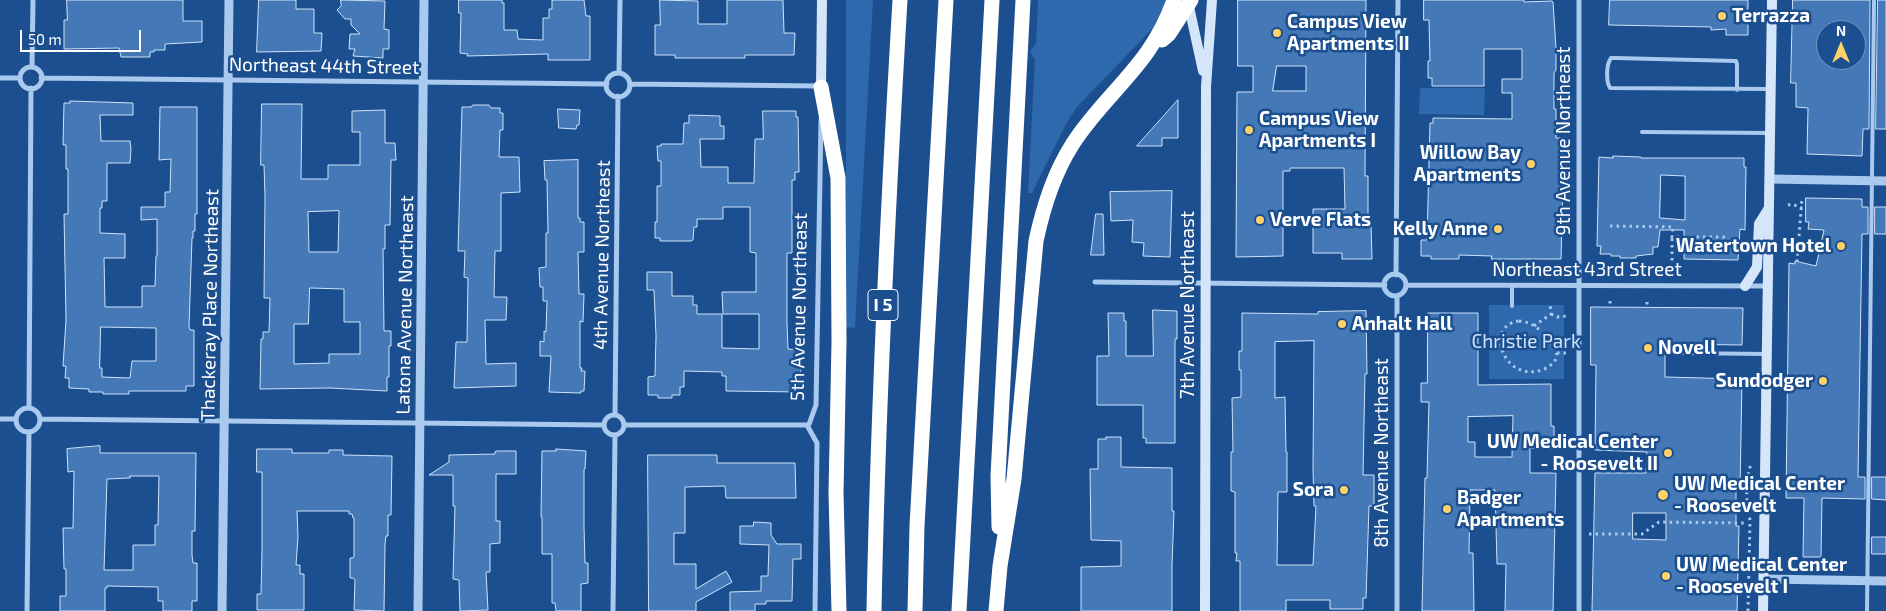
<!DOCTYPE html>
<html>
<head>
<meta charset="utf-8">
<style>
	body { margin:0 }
	#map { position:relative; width:1886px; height:611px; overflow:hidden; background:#1b4f8f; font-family:"Exo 2",sans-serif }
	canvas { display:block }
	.north { position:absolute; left:1816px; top:20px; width:50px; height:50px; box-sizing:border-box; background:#1b4f8f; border:1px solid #7695bc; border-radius:50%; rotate:0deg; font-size:14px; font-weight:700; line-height:20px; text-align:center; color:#fff }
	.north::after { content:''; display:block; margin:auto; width:18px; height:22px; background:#ffd166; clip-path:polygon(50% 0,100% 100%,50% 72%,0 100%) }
	.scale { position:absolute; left:20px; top:30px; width:121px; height:22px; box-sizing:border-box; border:2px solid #fff; border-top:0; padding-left:6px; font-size:15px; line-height:18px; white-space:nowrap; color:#fff; -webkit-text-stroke:4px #1b4f8f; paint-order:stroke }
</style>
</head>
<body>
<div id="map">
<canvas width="1886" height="611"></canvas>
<div class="north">N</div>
<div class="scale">50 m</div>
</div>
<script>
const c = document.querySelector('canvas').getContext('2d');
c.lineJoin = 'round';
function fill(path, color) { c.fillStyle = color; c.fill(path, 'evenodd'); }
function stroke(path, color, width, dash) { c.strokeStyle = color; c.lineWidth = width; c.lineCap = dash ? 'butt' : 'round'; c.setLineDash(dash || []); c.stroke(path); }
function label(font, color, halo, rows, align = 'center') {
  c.font = font + ' "Exo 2",sans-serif'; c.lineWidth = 5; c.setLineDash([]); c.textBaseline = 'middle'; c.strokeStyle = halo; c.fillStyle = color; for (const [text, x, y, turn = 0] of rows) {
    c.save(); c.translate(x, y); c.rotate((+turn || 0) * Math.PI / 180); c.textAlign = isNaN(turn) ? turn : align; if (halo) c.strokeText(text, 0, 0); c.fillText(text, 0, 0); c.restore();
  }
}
fill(new Path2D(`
	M846,0H873L855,328L846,327Z
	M1038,0H1167L1154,27L1077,107L1067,122L1032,193H1028L1035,59L1030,52L1036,43Z
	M1420,88H1485L1484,115L1419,114Z
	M1489,305H1564V379H1489Z`), '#2e69ad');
const building = new Path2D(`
	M67,0H183V21H202V42L165,44V50H154V52H150V57H121L119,48L64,49V20H67Z
	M259,0H296V9H314V33H322L321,51L257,52Z
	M341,0L385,1L384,29L389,30V49H383V58L353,56L355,49H349L350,34H360L351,25V19H345L337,10L341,6Z
	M459,0H502V3H504V30H517L518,39L543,40V18H549V9H552V0H584L586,16H590V60H548V54L467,56L468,54L460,53L461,13H459Z
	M660,0L698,1V24H727V0H783L784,33H795L794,55H745V58H675V55H655V25H660Z
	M1238,0H1366L1365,176H1368V224H1371L1372,259H1342V253H1313V209H1345L1344,168H1290V171H1283V256L1236,257L1237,92H1253V66H1238ZM1277,66H1306V91H1273Z
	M1424,0H1524V2L1552,1L1553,2L1556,48V70L1554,73V109H1556V138H1564L1561,259H1491L1492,256L1459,255V259H1431V256H1421V240H1427L1430,123H1433V118L1512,119V93H1502V79H1522V49H1484V86H1432V78H1428V61H1430L1429,20H1424Z
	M1610,0H1748V35H1726V29L1711,30V27L1609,25Z
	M1793,0H1870L1869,129H1863L1862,156L1807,154L1808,108L1796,107V83H1791ZM1826,30H1856V60H1826Z
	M1878,0H1886V129H1876Z
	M1178,100V138H1162V146H1137Z
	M70,101L133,103V115H100L101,141H130L131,149L130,163H107V201H102V208H100V233L125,234V258H104L105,307H142V286H155L156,256H157V219L141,220V207H165V192H170L171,159L159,160L160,107H197V214H195V231H193V238H192L189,327L190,330H194V386H186V391H129V394H103V392H89V389L69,388V378H65L66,366H63L66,320L64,214H68V169H66V145H63L64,103H70ZM101,327L156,328V361H132L130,378L102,377V368H100Z
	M262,104H302L301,179H328V165H360V132H352V111L385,110V143H395L396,160H391L390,225H385V249H383L384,331H391V346H389V377H387V391L330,388L260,389L261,339H263V332H269L270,298H264L265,196L264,165H261ZM339,211L338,252H309L308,212ZM310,288L344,289V322H360V354H329V363L294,364V324H308Z
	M473,105H489L491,108H500V113H503V130H500L499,157H519L520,192L501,193V251H495L494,297H507L506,320H485L486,364L516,363V386L454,388L456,342H467L468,278L464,277L465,251H458L462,107H471Z
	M558,109L580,110L579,125H577L576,129L559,128Z
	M763,111H796V117H798L799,172H795V180H792V253H787V323L788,349L800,350L799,364H801L800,392L726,391V376H722V372L684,371V387H680V395H672V398H658V395H648V377L655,376L656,336L654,290H647V272H672V296H693V305H697V314H722V348L759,349V314H723L722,292H756V253L750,252V207H723V219H697V227H694L693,240L691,241H660V238H655V222H657V186H661V161H658L657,146H661V144H683L684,123H689V115L720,116V126H724V139H700L701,167H728V183H754L755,139H763Z
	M1613,156L1641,157V158H1744V167H1746L1745,230L1740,229L1738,260L1684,259V230H1660L1658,247H1653V254L1636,256V258H1620V256H1611V254H1600L1601,246H1597L1599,157L1613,158ZM1661,175L1685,176V220L1660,218Z
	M578,160V218H580V222H584V252H578L579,294H584L583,322L580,321V368H582L581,371H585L584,391H581V393L549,392L551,356H540V341L544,342V331L546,332L547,301H543V287H540L539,268L546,267V233H548L547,180H545L544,161Z
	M1172,191L1170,257L1143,256L1144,243L1132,242L1133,220L1111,221L1110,192Z
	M1806,198L1862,199V207H1868V234H1862L1858,477H1865V499L1822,498L1821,557H1803L1804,498H1786L1789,263L1795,264V261L1816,266L1824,230L1808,229L1809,222H1806Z
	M1875,207H1886V234H1875Z
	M1096,214H1103L1104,255H1091Z
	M1591,307L1743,308L1742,345L1665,344V377L1742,379L1740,490H1736V526H1739L1737,611H1592L1595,473H1646L1647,452L1595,450L1596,365H1591ZM1633,513H1666V540L1633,539Z
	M1153,310L1177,311V339H1175V443H1146V438H1143V405H1097V356H1109L1108,313H1124V321H1126V356H1153Z
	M1366,311L1367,374H1365L1363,475H1374V506H1369L1366,598H1363V609H1330V600H1286V611H1240V561H1236L1237,553H1235V492L1231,491V452H1233L1232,398L1241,397V370H1239V351H1242V313L1318,314V312ZM1314,341L1313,469L1314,506H1316L1313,565H1277L1278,492H1287V452H1286L1285,397L1275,398V342Z
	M1428,313H1478V385L1551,384V426H1554V449L1530,448V473H1556L1553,611H1505L1506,564H1497L1495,490H1470L1469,553H1473L1474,611H1422L1425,478H1427L1429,402H1421V383H1427ZM1513,416L1512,457H1475V442H1468V417Z
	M1106,437H1121V467L1172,468V511H1174L1172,566V611H1081V567L1121,566V541L1091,540L1090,469H1098V439H1106Z
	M100,446V453H196L195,531H192V555L193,563H197V601H192V611H163V601H158V587L107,586V588H105V611H60V596H66V569H64L63,528H73L74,471L68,472L67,449ZM130,476H159L158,525H155V545H133V570H104L107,479L130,478Z
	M257,449H292V453H329V450H343V455L392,456L391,515H388V536H386L385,544L384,611L354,610L355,580L353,578H350V558H353L354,556V518H353L352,514H349V511H297L298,537L296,565H300V574H304V610H257V594H261L262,551V472H257Z
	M556,449L586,451L585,469H584V527L585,563H588V583L581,584V611H556L555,603H552V554H542V517H541L542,451H556Z
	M497,451H516V474H496V521H500V543L490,544V572H486L488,610L460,611L459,580L453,579L455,506H453V475H429L449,462V455L495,454V452Z
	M648,455H717V463H795L796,498H726L725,486L685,487V533H674V564H696V589L726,571L732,582L696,602V611H649Z
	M1872,477H1886V500L1872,499Z
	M754,522L771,523V535L777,544H801V559H793L792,601H766V604H755V611H730V592L761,591V576H768L769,545L740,544V526H753Z
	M1872,537H1886V554H1872Z`);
fill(building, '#4478b7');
stroke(building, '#cfe3fa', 1);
stroke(new Path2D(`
	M1788,205L1792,204L1802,208
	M1610,226L1673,227L1672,237H1727
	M1797,262L1802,198
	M1672,267V237
	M1610,301V307
	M1647,302V307
	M1551,314L1557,317L1567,316
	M1519,321C1528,322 1536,325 1542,333C1543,335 1544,338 1545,340C1548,343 1552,344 1554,347C1563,359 1548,369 1538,371C1502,379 1485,325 1519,321Z
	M1534,326L1551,314L1550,303
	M1557,353H1566
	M1589,534H1642L1659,522L1744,523
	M1748,611L1750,520C1746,502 1745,481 1751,464`), '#a9c9ee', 3, [2.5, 4]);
stroke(new Path2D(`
	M1737,90V64L1736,61L1615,58H1611C1606,65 1606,81 1610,88L1769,89
	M1642,132L1770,133
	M1512,306V285
	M1675,353L1767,354
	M1867,611L1874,0`), '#a9c9ee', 4);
stroke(new Path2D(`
	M32,67L33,0
	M20 78a11 11 0 1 1 22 0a11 11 0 1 1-22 0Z
	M619,73L620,0
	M606 85a12 12 0 1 1 24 0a12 12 0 1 1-24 0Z
	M0,78H20
	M41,78L607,84
	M630,84L819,86
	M1384 285a11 11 0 1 1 22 0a11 11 0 1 1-22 0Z
	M1396,275L1398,0
	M1095,282L1385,285
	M1406,285L1768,286
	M16 420a12 12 0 1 1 24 0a12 12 0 1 1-24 0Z
	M29,408L31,88
	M604 425a10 10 0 1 1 20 0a10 10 0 1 1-20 0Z
	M615,415L618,96
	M0,419H16
	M40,419L603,425
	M624,425H808
	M27,611L29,432
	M613,611L615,436
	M815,611L817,443L808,427L816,405L821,120
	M1397,611V296
	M1579,611V0`), '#a9c9ee', 5);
stroke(new Path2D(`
	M1770,179L1886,181
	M1764,579L1886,581
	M222,611L229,0
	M418,611L424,0`), '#a9c9ee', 9);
stroke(new Path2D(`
	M1188,2L1203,71
	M821,87L822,0
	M1745,286L1757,267L1759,224L1769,208
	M1205,611L1206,87L1212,0
	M1763,611L1772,0`), '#d6e6fa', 10);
stroke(new Path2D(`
	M1162,40L1169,34L1191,0
	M821,87L838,178L839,342L836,493L839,611
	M999,527L998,476L1023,0
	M874,611C878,407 888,204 900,0
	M915,611L917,526L946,0
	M959,611L992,0
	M996,611L1000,566L1014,479L1036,241C1043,208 1053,175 1072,145C1093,111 1125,84 1148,51C1159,35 1168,17 1174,0`), '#fff', 15);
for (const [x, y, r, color] of [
	[1722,16,5,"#ffd166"],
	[1277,33,5,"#ffd166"],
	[1249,130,5,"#ffd166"],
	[1531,164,5,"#ffd166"],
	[1260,220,5,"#ffd166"],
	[1498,229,5,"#ffd166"],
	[1841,246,5,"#ffd166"],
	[1342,324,5,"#ffd166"],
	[1648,348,5,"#ffd166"],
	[1823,381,5,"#ffd166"],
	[1668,453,5,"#ffd166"],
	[1344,490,5,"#ffd166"],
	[1663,495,6,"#ffd166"],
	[1447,509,5,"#ffd166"],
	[1666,576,5,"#ffd166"]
]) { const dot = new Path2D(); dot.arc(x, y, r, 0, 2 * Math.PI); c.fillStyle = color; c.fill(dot); stroke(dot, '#1b4f8f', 2); }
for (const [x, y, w] of [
	[883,305,30]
]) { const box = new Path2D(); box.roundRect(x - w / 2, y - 15.5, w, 31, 4); c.fillStyle = '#1b4f8f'; c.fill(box); stroke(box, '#fff', 1); }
label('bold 18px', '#fff', null, [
	["I 5",883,305]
]);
label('bold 19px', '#fff', '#1b4f8f', [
	["Terrazza",1732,16],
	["Campus View",1287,22],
	["Apartments II",1287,44],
	["Campus View",1259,119],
	["Apartments I",1259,141],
	["Willow Bay",1521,153,"right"],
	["Apartments",1521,175,"right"],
	["Verve Flats",1270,220],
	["Kelly Anne",1488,229,"right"],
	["Watertown Hotel",1831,246,"right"],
	["Anhalt Hall",1352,324],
	["Novell",1658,348],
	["Sundodger",1813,381,"right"],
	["UW Medical Center",1658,442,"right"],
	["- Roosevelt II",1658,464,"right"],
	["UW Medical Center",1674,484],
	["- Roosevelt",1674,506],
	["Sora",1334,490,"right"],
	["Badger",1457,498],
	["Apartments",1457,520],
	["UW Medical Center",1676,565],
	["- Roosevelt I",1676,587]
], 'left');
label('19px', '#fff', '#1b4f8f', [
	["Northeast 44th Street",324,66,1],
	["9th Avenue Northeast",1564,141,-90],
	["4th Avenue Northeast",602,255,-89],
	["Northeast 43rd Street",1587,270],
	["Thackeray Place Northeast",210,305,-89],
	["Latona Avenue Northeast",405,305,-89],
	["7th Avenue Northeast",1188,305,-90],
	["5th Avenue Northeast",799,307,-89],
	["8th Avenue Northeast",1382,453,-90]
]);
label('19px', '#cfe3fa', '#1b4f8f', [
	["Christie Park",1526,342]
]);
</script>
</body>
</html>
